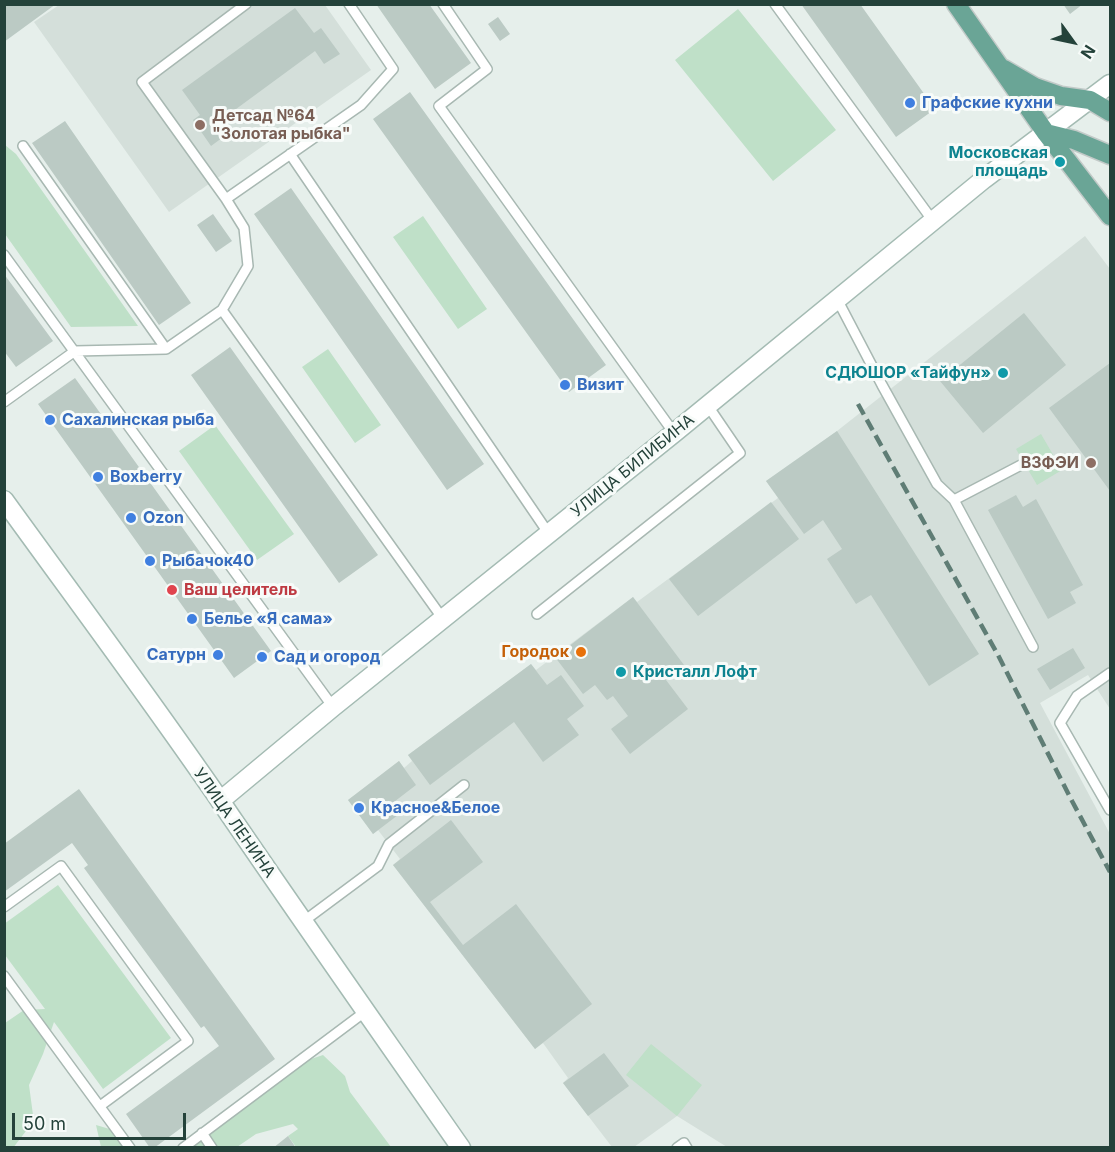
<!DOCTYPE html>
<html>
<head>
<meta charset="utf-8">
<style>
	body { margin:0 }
	#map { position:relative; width:1115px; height:1152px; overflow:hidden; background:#e6efeb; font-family:Inter,sans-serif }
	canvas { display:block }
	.frame { position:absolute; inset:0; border:6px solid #24423a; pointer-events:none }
	.north { position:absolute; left:1043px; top:12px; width:60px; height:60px; -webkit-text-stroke:4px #f7fbf9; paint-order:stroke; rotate:123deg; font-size:16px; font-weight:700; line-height:24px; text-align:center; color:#24423a }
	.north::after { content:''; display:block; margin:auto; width:21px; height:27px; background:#24423a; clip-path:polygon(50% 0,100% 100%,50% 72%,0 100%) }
	.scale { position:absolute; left:12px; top:1113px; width:174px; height:27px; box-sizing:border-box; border:3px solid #24423a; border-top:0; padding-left:8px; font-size:18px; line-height:21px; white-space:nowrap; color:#24423a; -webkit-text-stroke:4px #f7fbf9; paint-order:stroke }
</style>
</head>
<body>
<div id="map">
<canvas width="1115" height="1152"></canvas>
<div class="frame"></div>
<div class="north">N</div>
<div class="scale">50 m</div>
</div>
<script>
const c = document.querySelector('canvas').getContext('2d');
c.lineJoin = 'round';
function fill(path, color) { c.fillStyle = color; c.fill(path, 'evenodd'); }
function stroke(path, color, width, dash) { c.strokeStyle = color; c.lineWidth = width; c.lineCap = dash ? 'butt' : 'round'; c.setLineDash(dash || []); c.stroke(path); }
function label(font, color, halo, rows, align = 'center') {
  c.font = font + ' Inter,sans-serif'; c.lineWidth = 6; c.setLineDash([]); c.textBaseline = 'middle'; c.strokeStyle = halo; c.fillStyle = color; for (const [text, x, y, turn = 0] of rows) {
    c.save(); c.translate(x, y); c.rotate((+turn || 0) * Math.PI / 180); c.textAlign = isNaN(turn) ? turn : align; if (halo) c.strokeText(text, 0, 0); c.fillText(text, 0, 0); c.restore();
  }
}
fill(new Path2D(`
	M59,5H325L371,70L169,212L34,22Z
	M1085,236L1110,269V709L1088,675L1040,703L1110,834V1147H727L677,1116L634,1147H612L563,1083L568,1078L543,1043L535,1049L393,865L400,859L378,830L373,834L348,800L399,761L404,768L412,761L408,755L531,664L536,670L633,597L637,602L778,498L766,481L837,431Z`), '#d4dfda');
fill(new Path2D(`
	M738,9L836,130L773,181L675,60Z
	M5,145L16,154L138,326L71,327L5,234Z
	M423,216L487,309L458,329L393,237Z
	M328,349L381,425L355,443L302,367Z
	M215,425L294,534L257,560L179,451Z
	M1041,434L1062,470L1037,485L1016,449Z
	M58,885L171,1038L103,1089L54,1022L43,1054L29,1085L33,1115L26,1131L13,1148L5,1147V1023L24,1010L45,1009L5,955L4,924Z
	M651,1044L702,1085L677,1116L626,1075Z
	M323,1055L345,1076L350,1092L391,1147H296L288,1136L298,1129L293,1124L256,1134L237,1147L190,1148L296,1064Z
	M96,1125L113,1130L123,1147H101Z`), '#bfe0c8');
fill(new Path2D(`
	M4,4H56L4,42Z
	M376,4H429L471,63L435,89Z
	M801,4H860L935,109L896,137Z
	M1063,4H1083L1070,14Z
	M295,8L314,33L321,28L340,54L324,64L315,51L217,123L226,135L211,146L193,120L200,115L182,90Z
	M498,17L510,34L500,41L488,24Z
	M410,92L606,365L569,392L373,119Z
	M65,121L191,303L159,325L32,143Z
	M291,188L484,464L447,490L254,214Z
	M213,214L232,241L216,252L197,225Z
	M4,274L53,341L16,367L4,351Z
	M1024,313L1066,365L983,433L940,381Z
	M230,347L378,555L339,583L191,375Z
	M1110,363V491L1049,408Z
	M75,378L271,651L234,678L38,404Z
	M837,431L979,654L929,686L871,595L856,604L827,559L842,549L823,520L804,534L766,481Z
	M1016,495L1023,507L1036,499L1083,585L1070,592L1076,603L1048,619L988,510Z
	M771,502L799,539L698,616L669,579Z
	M633,597L684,665L666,680L688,709L630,754L611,729L628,716L613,696L607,700L595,685L583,694L555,657Z
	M1073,648L1085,668L1050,690L1037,669Z
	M531,664L547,685L561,675L584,706L567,719L579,735L543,762L514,722L430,785L408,755Z
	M399,761L416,785L390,805L398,815L373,834L348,800Z
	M79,789L275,1059L154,1148H150L126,1114L219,1046L204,1026L201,1028L84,868L88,865L72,843L4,892V844Z
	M451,820L483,862L430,902L463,945L516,904L592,1004L535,1049L393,865Z
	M604,1053L629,1086L588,1116L563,1083Z
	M288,1136L296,1148H273Z`), '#bbcac4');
const lane = new Path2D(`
	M443,4L487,69L439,106L674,433
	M775,4L933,221
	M290,154L549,534
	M226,199L361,105L393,69L349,4
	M4,255L333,707
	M837,299L882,385L937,484L954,500L1033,647
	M222,310L248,266L244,228L226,199L142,82L246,4
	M166,349L222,310L443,619
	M4,402L75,351L166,349L23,146
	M954,500L1021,465
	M537,614L740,453L708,406
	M1110,673L1077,696L1060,723L1110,810
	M4,907L61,866L188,1041L100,1106
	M304,921L378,866L389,844L464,785
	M4,976L130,1148
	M202,1133L212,1148
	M183,1148L366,1011
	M677,1148L684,1143L687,1148`);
const secondary = new Path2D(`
	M4,500C77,601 151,700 221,802C300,918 381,1033 461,1148
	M220,801L333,707L674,433L984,179L1110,84`);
const primary = new Path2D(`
	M956,4L1046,133L1110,216
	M1004,69L1035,87L1061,96L1090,100L1110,112
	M1046,133L1074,140L1110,155`);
stroke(lane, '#a8b8b2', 12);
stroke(secondary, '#a4bbb3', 21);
stroke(primary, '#c2cac8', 21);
stroke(lane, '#fff', 9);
stroke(secondary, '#fff', 18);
stroke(primary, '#6aa596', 18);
stroke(new Path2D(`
	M858,404L998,655L1072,801L1110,872`), '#5f7d75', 4.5, [12, 6]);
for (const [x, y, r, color] of [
	[910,103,6,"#3f7fe0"],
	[200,125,6,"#8d6e63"],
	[1060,162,6,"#0f9aa8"],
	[1003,373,6,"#0f9aa8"],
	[565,385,6,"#3f7fe0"],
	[50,420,6,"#3f7fe0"],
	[1091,463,6,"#8d6e63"],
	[98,477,6,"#3f7fe0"],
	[131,518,6,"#3f7fe0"],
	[150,561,6,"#3f7fe0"],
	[172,590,6,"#e0444e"],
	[192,619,6,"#3f7fe0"],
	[581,652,6,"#e8710a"],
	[218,655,6,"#3f7fe0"],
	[262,657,6,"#3f7fe0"],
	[621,672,6,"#0f9aa8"],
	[359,808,6,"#3f7fe0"]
]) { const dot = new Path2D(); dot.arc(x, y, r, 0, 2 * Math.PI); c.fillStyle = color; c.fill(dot); stroke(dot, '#f7fbf9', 2); }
label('bold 16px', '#366cbe', '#f7fbf9', [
	["Графские кухни",922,103],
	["Визит",577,385],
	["Сахалинская рыба",62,420],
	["Boxberry",110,477],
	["Ozon",143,518],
	["Рыбачок40",162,561],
	["Белье «Я сама»",204,619],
	["Сатурн",206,655,"right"],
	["Сад и огород",274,657],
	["Красное&Белое",371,808]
], 'left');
label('bold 16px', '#785e54', '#f7fbf9', [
	["Детсад №64",212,116],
	["\"Золотая рыбка\"",212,134],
	["ВЗФЭИ",1079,463,"right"]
], 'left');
label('bold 16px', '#0d838f', '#f7fbf9', [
	["Московская",1048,153],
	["площадь",1048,171],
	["СДЮШОР «Тайфун»",991,373],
	["Кристалл Лофт",633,672,"left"]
], 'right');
label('16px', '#24423a', '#f7fbf9', [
	["УЛИЦА БИЛИБИНА",633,466,-39],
	["УЛИЦА ЛЕНИНА",234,823,55]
]);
label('bold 16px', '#be3a42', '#f7fbf9', [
	["Ваш целитель",184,590]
], 'left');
label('bold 16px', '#c56008', '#f7fbf9', [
	["Городок",569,652]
], 'right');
</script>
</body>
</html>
